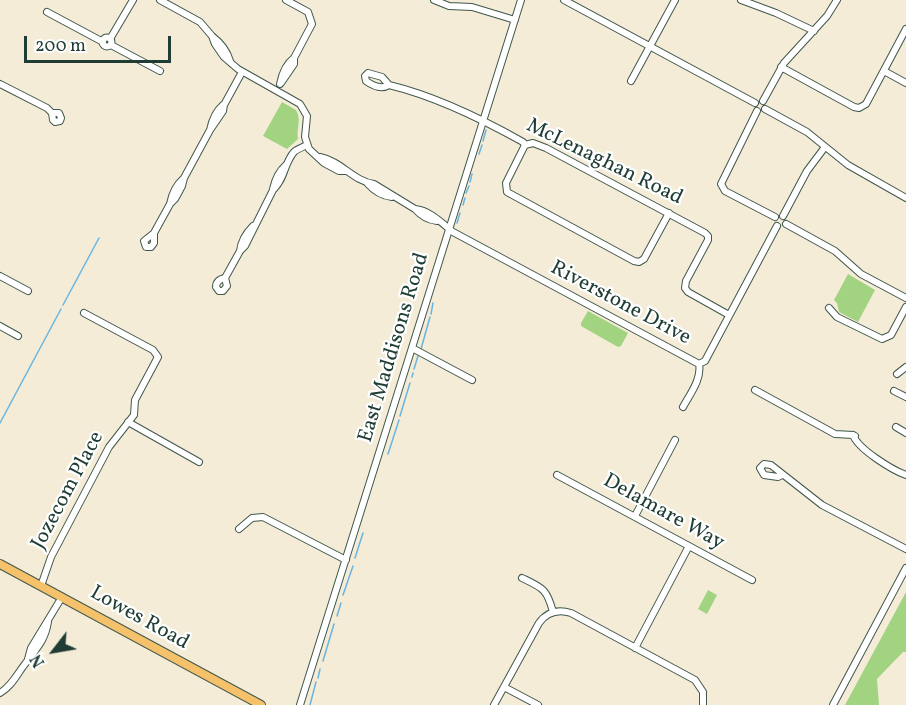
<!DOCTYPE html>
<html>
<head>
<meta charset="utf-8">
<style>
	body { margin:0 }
	#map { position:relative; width:906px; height:705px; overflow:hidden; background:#f4ecd7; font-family:Vollkorn,serif }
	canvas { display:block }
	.north { position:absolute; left:24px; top:621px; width:60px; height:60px; -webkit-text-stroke:4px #fff; paint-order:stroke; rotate:239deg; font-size:16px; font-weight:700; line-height:24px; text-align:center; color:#1f3d34 }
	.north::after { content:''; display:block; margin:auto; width:21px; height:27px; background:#1f3d34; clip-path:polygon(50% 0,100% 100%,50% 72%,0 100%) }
	.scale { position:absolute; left:24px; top:36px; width:147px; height:27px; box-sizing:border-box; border:3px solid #1f3d34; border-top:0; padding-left:8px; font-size:18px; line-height:21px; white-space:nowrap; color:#1f3d34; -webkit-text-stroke:4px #fff; paint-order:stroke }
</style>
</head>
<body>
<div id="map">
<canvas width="906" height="705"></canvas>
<div class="north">N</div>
<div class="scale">200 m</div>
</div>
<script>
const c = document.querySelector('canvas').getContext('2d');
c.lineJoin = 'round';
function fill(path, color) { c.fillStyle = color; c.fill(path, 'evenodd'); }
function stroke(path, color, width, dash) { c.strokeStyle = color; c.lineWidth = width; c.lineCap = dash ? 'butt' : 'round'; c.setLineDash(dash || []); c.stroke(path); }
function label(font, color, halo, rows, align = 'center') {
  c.font = font + ' Vollkorn,serif'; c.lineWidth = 4.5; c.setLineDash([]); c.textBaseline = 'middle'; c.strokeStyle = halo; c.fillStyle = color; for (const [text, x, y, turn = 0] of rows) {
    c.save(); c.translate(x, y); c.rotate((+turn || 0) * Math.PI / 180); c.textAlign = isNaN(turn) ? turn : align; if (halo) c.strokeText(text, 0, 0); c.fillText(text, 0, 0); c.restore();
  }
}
fill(new Path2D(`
	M282,102L296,110C302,121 296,128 298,139L287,149L263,136Z
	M848,274L875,290L858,322L839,312L837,303L834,300Z
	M588,311L628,333L621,346L618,347L581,326V323Z
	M708,590L717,595L707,614L698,609Z
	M906,592V652H903L877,679L879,705H845Z`), '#a2d381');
stroke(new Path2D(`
	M483,141L486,130
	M479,154L482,145
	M470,182L472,174
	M466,193L469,186
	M463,205L465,198
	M457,223L460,213
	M63,305L99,238
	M431,314L433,303
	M421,349L430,317
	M414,369L418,356
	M412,377L413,373
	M400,416L410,383
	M0,423L61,309
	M388,454L399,420
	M355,558L363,533
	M343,595L353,566
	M337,616L341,603
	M323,661L334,624
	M318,678L320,669
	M310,705L316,682`), '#68b5e2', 1.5);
const minor = new Path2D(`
	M160,0L200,22L212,36L215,44L224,57L238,69L300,104L307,116L305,137L309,149L324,163L339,171H345
	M434,0L449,6L472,7L515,20
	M564,0L755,103
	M741,0L776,13L814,31
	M47,12L103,42
	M212,36C221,43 227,50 230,61
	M102.5 42a4.5 4.5 0 1 1 9 0a4.5 4.5 0 1 1-9 0Z
	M110,39L133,0
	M111,45L160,71
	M781,67L854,107L859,108L866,104L906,29
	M884,71L906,83
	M631,81L675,0
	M281,83L294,64V58
	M0,84L47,108L52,113H59L61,118L60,121L55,122L53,120L52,113
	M280,84C282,74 286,64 294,58L312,24L308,12L286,0
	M389,85L382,77L368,73L365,76L366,81C373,86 381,90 389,85C435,96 482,119 523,142L525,145L533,143L546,148L705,233L708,236V240L686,281L685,288L688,292L729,315
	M763,101L784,63L827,16L837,0
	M765,109L807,132L848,165L906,198
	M757,111L721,184L725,191L775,217
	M210,130C212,120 216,111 223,105
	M525,145L506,183L507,192L634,261L639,262L644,259L669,213
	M320,157C341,161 353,181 374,184L415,209C429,210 442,223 453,232L699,364L705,361L777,226
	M368,184C374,191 383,196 392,197
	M273,189C275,180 279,171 286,165
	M170,204C172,194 176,185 183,179
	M415,209C421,216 428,220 437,221
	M783,216L807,171L825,147
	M786,224L835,251L861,274L906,298
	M154,233V243L151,247H146L144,241L154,233L170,204L175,199L182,186L184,178L210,130L223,111L224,105L242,72
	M240,251C241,241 246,233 253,226
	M0,276L28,291
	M225,278L227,286L223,291H219L216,287C216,281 220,279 225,278L240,251L245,246L273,190C285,179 284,163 294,152C297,149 303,147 307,145
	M829,308L837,317L882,339L891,335L906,307
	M0,326L18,336
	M412,348L472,380
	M897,374L906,367
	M755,390L835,434L853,435
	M894,391L906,397
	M683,407C690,394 702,379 699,364
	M128,422L199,462
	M896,427L906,433
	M855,436L853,435C858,449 892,470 906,475
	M557,475L752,580
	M782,475L778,477L764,475L760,468L764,464L771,465L822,505L906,549
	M635,516L675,440
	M239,529L252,518L263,517L346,560
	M522,578C543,588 547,589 553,612
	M41,586L51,557L109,447L134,415L135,400L158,357L153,350L84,313
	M635,648L689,546
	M28,659L31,648L62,597
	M504,687L538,705
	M0,693C12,686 17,674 25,664C36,649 45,641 48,622
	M300,705L521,0
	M494,705L539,623C547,612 558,609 571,613L695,680L703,692V705
	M833,705L906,568`);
const major = new Path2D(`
	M0,564L261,705`);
stroke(minor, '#3f574c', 8);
stroke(major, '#3f574c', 10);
stroke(minor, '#fff', 6);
stroke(major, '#f5c16b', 8);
label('21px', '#1f3d34', '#fff', [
	["McLenaghan Road",604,163,26],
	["Riverstone Drive",620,304,28],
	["East Maddisons Road",395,348,-73],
	["Jozecom Place",69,491,-62],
	["Delamare Way",663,513,29],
	["Lowes Road",139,619,29]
]);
</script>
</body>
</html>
